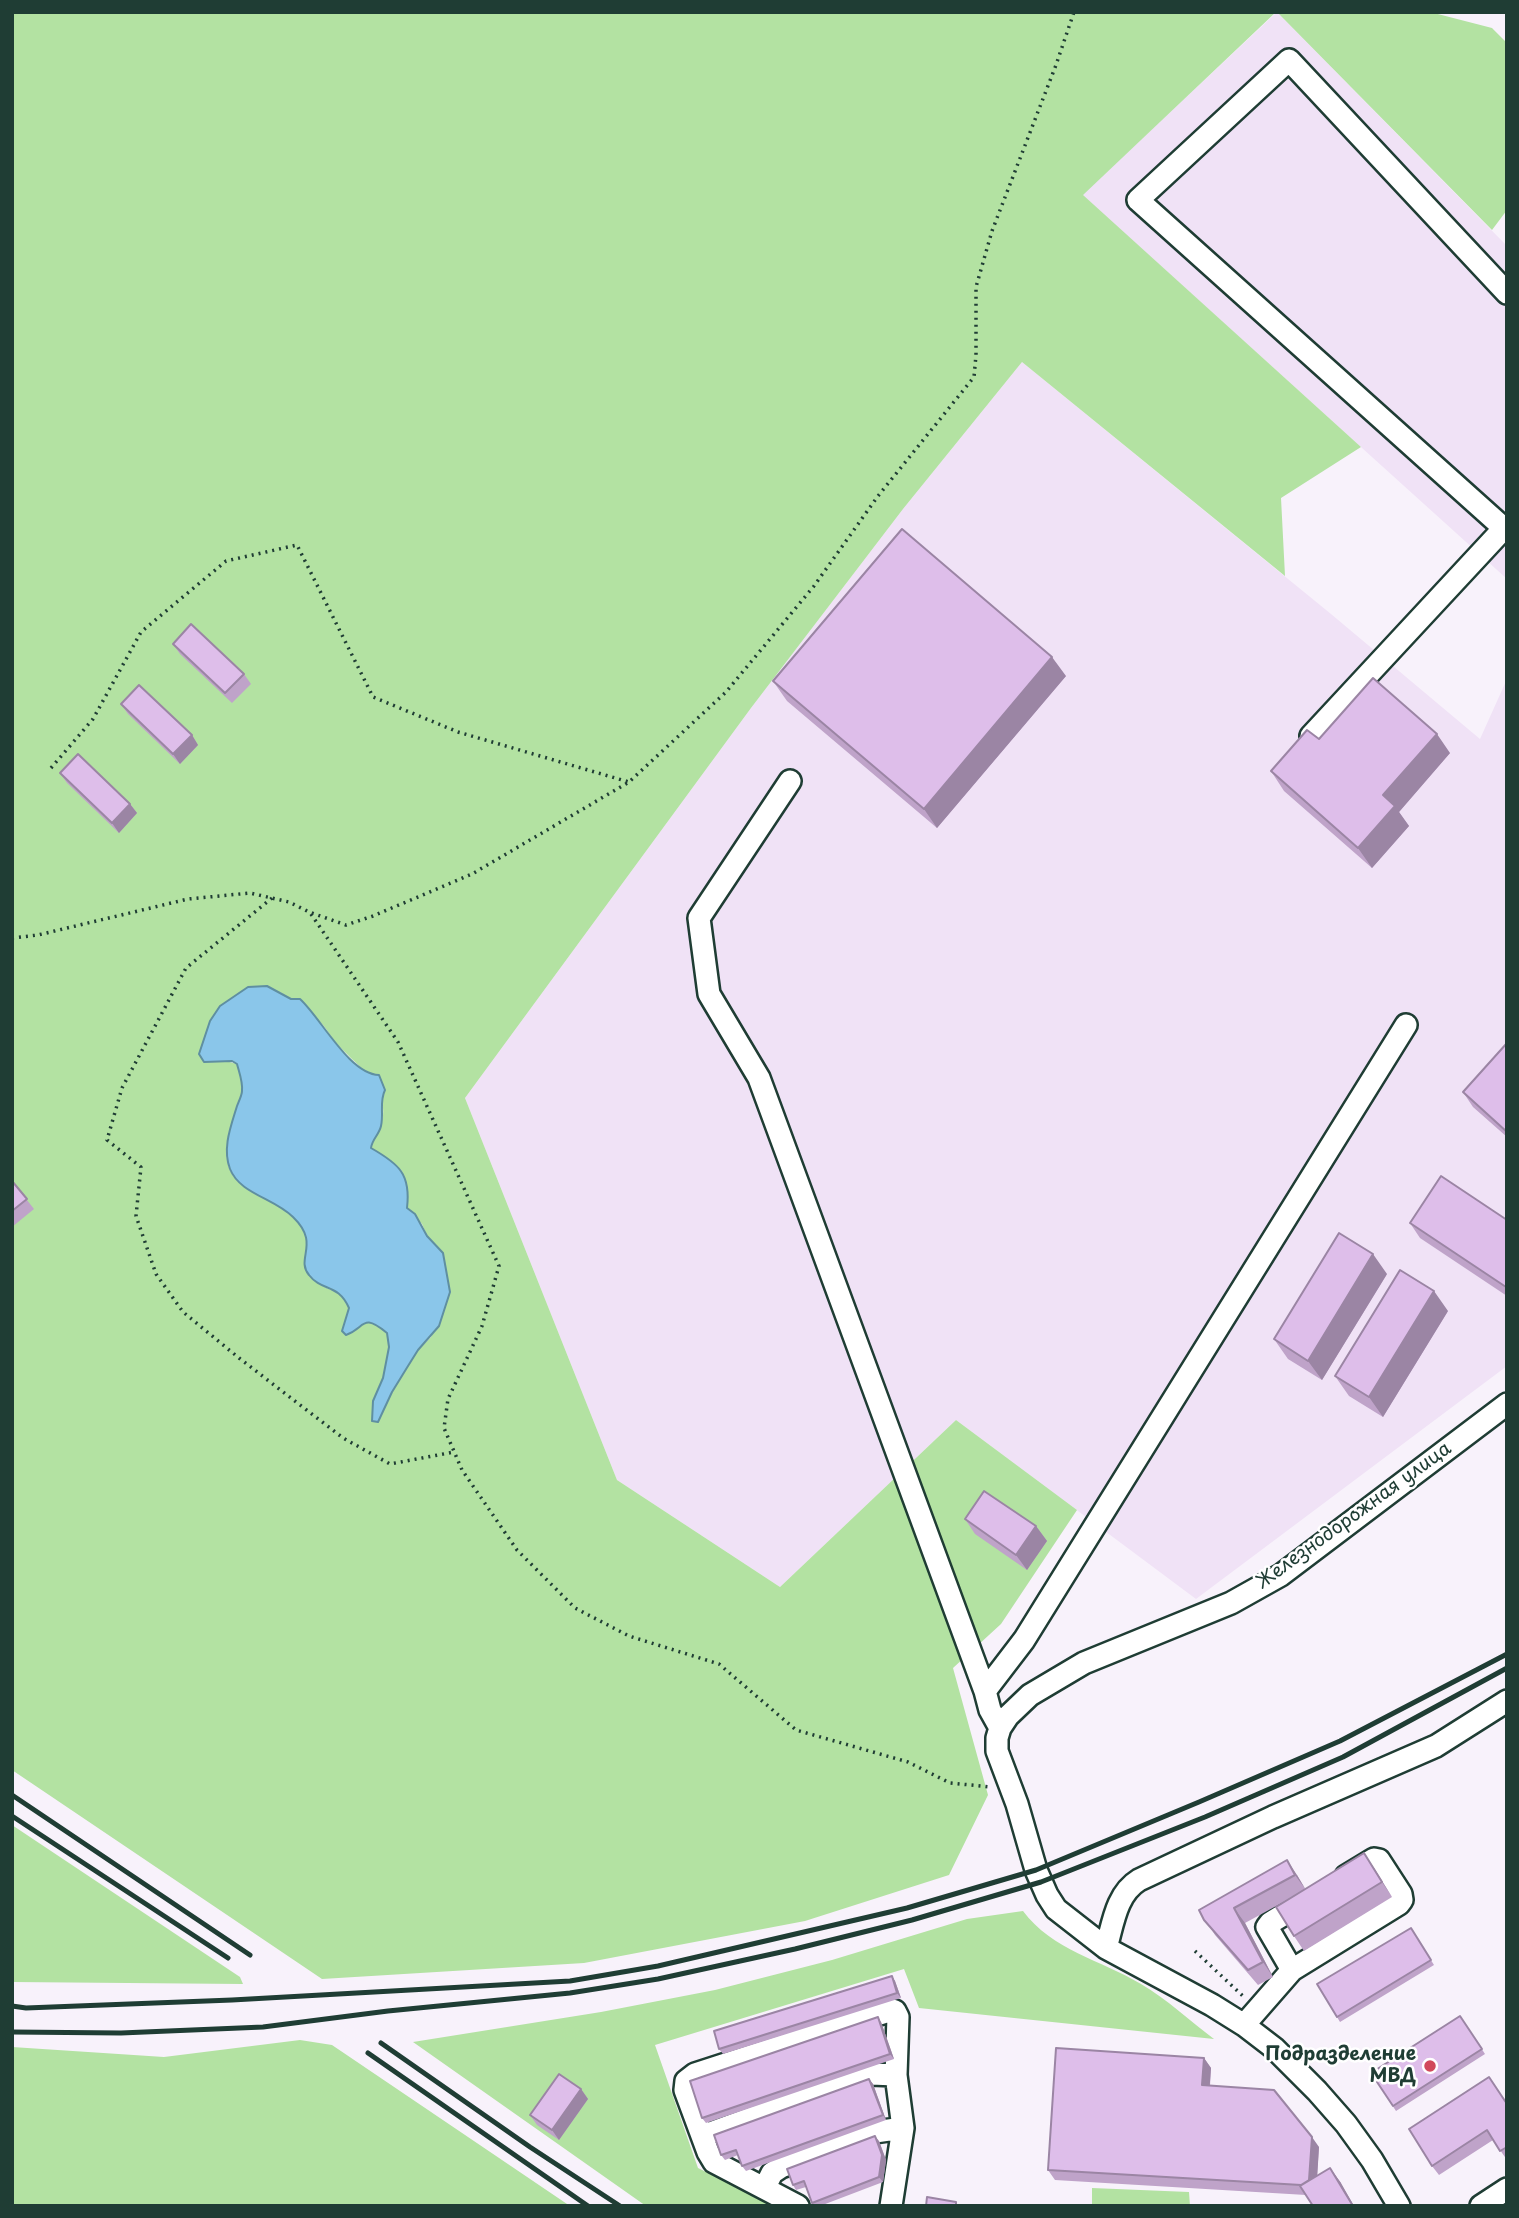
<!DOCTYPE html>
<html>
<head>
<meta charset="utf-8">
<style>
	body { margin:0 }
	#map { position:relative; width:1519px; height:2218px; overflow:hidden; background:#f8f2fb; font-family:"Playpen Sans",sans-serif }
	canvas { display:block }
	.frame { position:absolute; inset:0; border:14px solid #1f3d34; pointer-events:none }
</style>
</head>
<body>
<div id="map">
<canvas width="1519" height="2218"></canvas>
<div class="frame"></div>
</div>
<script>
const c = document.querySelector('canvas').getContext('2d');
c.lineJoin = 'round';
function fill(path, color) { c.fillStyle = color; c.fill(path, 'evenodd'); }
function stroke(path, color, width, dash) { c.strokeStyle = color; c.lineWidth = width; c.lineCap = dash ? 'butt' : 'round'; c.setLineDash(dash || []); c.stroke(path); }
function label(font, color, halo, rows, align = 'center') {
  c.font = font + ' "Playpen Sans",sans-serif'; c.lineWidth = 5; c.setLineDash([]); c.textBaseline = 'middle'; c.strokeStyle = halo; c.fillStyle = color; for (const [text, x, y, turn = 0] of rows) {
    c.save(); c.translate(x, y); c.rotate((+turn || 0) * Math.PI / 180); c.textAlign = isNaN(turn) ? turn : align; if (halo) c.strokeText(text, 0, 0); c.fillText(text, 0, 0); c.restore();
  }
}
fill(new Path2D(`
	M1277,12L1507,246V579L1082,195Z
	M1022,362L1331,614L1480,739L1507,679V1366L1196,1599L956,1420L780,1587L617,1480L465,1098L751,708L903,509Z`), '#f0e2f6');
fill(new Path2D(`
	M12,12H1276L1083,195L1361,447L1281,498L1285,576L1022,362L903,509L751,708L465,1098L617,1480L780,1587L956,1420L1077,1510L1001,1624L953,1668L988,1795L949,1875L805,1921L584,1963L322,1979L12,1770ZM280,992C293,1001 308,1010 319,1021C326,1027 330,1036 336,1043C354,1063 379,1078 383,1108C385,1127 371,1136 371,1148L402,1171L408,1198L406,1208L422,1224L427,1236L443,1253L450,1292L431,1337L418,1350L392,1392L378,1422L373,1410V1401L383,1377L389,1347L387,1333C361,1312 366,1328 346,1335L342,1331L349,1308C339,1286 335,1295 319,1283C314,1279 309,1271 304,1266C305,1258 309,1247 308,1239C301,1203 248,1201 232,1174C220,1153 231,1127 237,1106C239,1101 242,1095 242,1090C243,1082 239,1072 237,1064L199,1054L210,1021Z
	M1277,12H1430L1492,28L1507,43V210L1492,230Z
	M12,1825L240,1977L243,1984L12,1982Z
	M1023,1911C1052,1950 1101,1960 1141,1984C1167,1999 1190,2021 1214,2039L919,2008L904,1969L655,2045L698,2168L776,2206H646L413,2042L601,2012L715,1990L832,1960L967,1919Z
	M300,2040L332,2045L570,2206H12V2047L164,2057Z
	M1092,2188L1189,2192L1190,2206H1092Z`), '#b3e2a2');
const water = new Path2D(`
	M267,986L291,999H300C321,1018 349,1074 379,1075L385,1090C379,1102 384,1113 381,1126C379,1135 372,1139 371,1148C399,1164 411,1174 407,1208L415,1214L427,1236L443,1253L450,1292L439,1326L418,1350L408,1366L392,1392L378,1422L372,1421L373,1401L383,1378L389,1347L387,1333C361,1312 366,1328 346,1335L342,1331L349,1308C338,1283 322,1292 309,1275C295,1258 321,1244 293,1217C274,1198 240,1194 230,1169C222,1148 231,1126 237,1106C239,1101 242,1095 242,1091C243,1082 239,1072 237,1064L232,1061L204,1062L199,1054L210,1021L220,1006L248,987Z`);
fill(water, '#8ac6ea');
stroke(water, '#5f8fa1', 2);
const minor = new Path2D(`
	M1507,293L1289,60L1138,200L1507,531
	M1311,736L1507,525
	M790,781L699,918L709,994L759,1078L985,1691L990,1710L1000,1728
	M985,1691L1024,1640L1406,1025
	M1106,1948C1113,1924 1116,1894 1139,1880L1273,1817L1436,1746L1507,1701
	M1292,1970L1267,1927L1270,1923L1304,1902
	M1244,2025L1292,1970L1399,1904L1402,1900L1401,1894L1379,1860L1374,1859L1346,1876
	M702,2136L871,2074L896,2075
	M765,2187L772,2173L781,2167L875,2132L903,2128
	M798,2206L714,2162L708,2152L685,2090L686,2081L695,2074L892,2010L895,2011L898,2017L896,2075L903,2128L891,2206
	M1399,2206L1372,2160L1346,2124L1317,2091L1274,2048L1244,2025L1212,2005L1106,1948L1056,1909L1047,1895L1036,1870L1017,1804L997,1751V1738L1000,1728L1008,1716L1030,1695L1084,1663L1231,1603L1281,1575L1507,1404
	M1481,2206L1507,2189`);
stroke(minor, '#1f3d34', 26);
stroke(new Path2D(`
	M51,768L93,719L141,632L226,561L297,545L373,697L458,732L629,782
	M272,898L186,968L122,1088L107,1140L141,1167L136,1216L156,1274L183,1312L239,1358L343,1438L390,1464L454,1452
	M311,914L398,1042L499,1266L482,1326L448,1399L444,1428L462,1470L517,1550L575,1608L629,1636L719,1664L796,1730L908,1762L950,1783L991,1787
	M12,938L38,935L188,899L250,893L289,902L309,912L346,925L373,916L472,874L629,782L726,692L814,586L878,496L974,377L976,355V287L992,231L1056,65L1074,12
	M1195,1951L1245,1998`), '#1f3d34', 3.5, [2, 5]);
stroke(minor, '#fff', 21);
stroke(new Path2D(`
	M12,1795L250,1955
	M12,1816L228,1958
	M12,2006L26,2008L232,2000L570,1981L658,1966L907,1908L1036,1870L1199,1802L1340,1741L1507,1654
	M12,2032L121,2033L263,2027L388,2011L570,1993L658,1979L795,1949L912,1920L1041,1882L1205,1817L1343,1757L1507,1668
	M381,2043L530,2147L620,2206
	M368,2053L588,2206`), '#1f3d34', 5);
fill(new Path2D(`
	M173,644L244,674L251,684L232,703L180,654Z
	M1066,676L937,828L787,701L773,681Z
	M121,704L192,735L198,745L180,764L128,714Z
	M1319,739L1450,753L1399,812L1409,826L1372,868L1284,791L1271,771Z
	M60,773L130,804L137,813L119,833L67,783Z
	M1507,1043V1137L1473,1107L1463,1092Z
	M12,1181L34,1209L12,1227Z
	M1507,1220V1296L1420,1238L1410,1223Z
	M1387,1274L1322,1380L1288,1359L1274,1339Z
	M1448,1311L1383,1417L1349,1396L1335,1376Z
	M965,1519L1036,1526L1047,1541L1027,1570L975,1534Z
	M1374,1868L1392,1897L1304,1951L1294,1936L1289,1899L1245,1923L1273,1977L1258,1985L1215,1935L1199,1910L1297,1875L1305,1889Z
	M1411,1928L1434,1965L1340,2022L1337,2017Z
	M892,1976L895,1981L901,1998L723,2054L719,2049Z
	M1460,2016L1485,2054L1396,2111L1371,2073Z
	M881,2022L894,2059L706,2123L702,2118Z
	M1204,2058L1211,2068L1210,2086L1319,2147L1317,2176L1330,2168L1341,2183L1306,2195L1055,2180L1048,2170Z
	M869,2079L873,2084L886,2120L746,2171L742,2166L738,2155L725,2160L721,2155Z
	M581,2089L588,2099L559,2140L537,2125L530,2115Z
	M1507,2103V2160L1493,2140L1439,2175L1432,2166Z
	M879,2141L886,2160L883,2182L820,2206H814L806,2187L796,2190L793,2185Z`), '#bfa3c9');
fill(new Path2D(`
	M1052,657L1066,676L937,828L924,809Z
	M1437,734L1450,753L1399,812L1409,826L1372,868L1358,848L1383,795Z
	M192,735L198,745L180,764L173,754Z
	M130,804L137,813L119,833L112,823Z
	M1373,1254L1387,1274L1322,1380L1308,1361Z
	M1434,1291L1448,1311L1383,1417L1369,1397Z
	M1036,1526L1047,1541L1027,1570L1016,1555Z
	M1364,1853L1374,1868L1392,1897L1382,1882Z
	M1287,1860L1297,1875L1306,1890L1295,1875Z
	M1234,1908L1245,1923L1273,1977L1263,1962Z
	M892,1976L895,1981L901,1998L897,1993Z
	M878,2017L881,2022L894,2059L890,2054Z
	M1204,2058L1211,2068L1209,2095L1202,2085Z
	M869,2079L873,2084L886,2120L883,2115Z
	M581,2089L588,2099L559,2140L552,2130Z
	M875,2136L879,2141L886,2160L883,2182L879,2177Z
	M1312,2137L1319,2147L1316,2196L1309,2186Z
	M1330,2168L1341,2183L1354,2206H1353Z`), '#9b85a4');
const building = new Path2D(`
	M902,529L1052,657L924,809L773,681Z
	M191,624L244,674L225,693L173,644Z
	M1373,678L1437,734L1383,795L1395,806L1358,848L1271,771L1307,730L1319,739Z
	M139,685L192,735L173,754L121,704Z
	M78,754L130,804L112,823L60,773Z
	M1507,1043V1132L1463,1092Z
	M1441,1176L1507,1220V1285L1506,1287L1410,1223Z
	M12,1181L27,1199L12,1211Z
	M1339,1233L1373,1254L1308,1361L1274,1339Z
	M1400,1270L1434,1291L1369,1397L1335,1376Z
	M984,1491L1036,1526L1016,1555L965,1519Z
	M1364,1853L1382,1882L1294,1936L1276,1907Z
	M1287,1860L1295,1875L1234,1908L1263,1962L1248,1970L1204,1920L1199,1910Z
	M1411,1928L1431,1960L1337,2017L1317,1984Z
	M892,1976L897,1993L719,2049L714,2031Z
	M1460,2016L1482,2049L1393,2106L1371,2073Z
	M878,2017L890,2054L702,2118L690,2081Z
	M1056,2048L1204,2058L1202,2085L1274,2090L1312,2137L1309,2180L1301,2185L1048,2170Z
	M559,2074L581,2089L552,2130L530,2115Z
	M1489,2077L1507,2104V2147L1500,2151L1487,2130L1432,2166L1409,2129Z
	M869,2079L883,2115L742,2166L736,2150L721,2155L714,2135Z
	M875,2136L882,2155L879,2177L812,2203L804,2181L793,2185L787,2169Z
	M1330,2168L1353,2206H1313L1300,2186Z
	M927,2197L956,2202V2206H926Z`);
fill(building, '#debeea');
stroke(building, '#9b85a4', 2);
for (const [x, y, r, color] of [
	[1430,2066,7,"#d1495b"]
]) { const dot = new Path2D(); dot.arc(x, y, r, 0, 2 * Math.PI); c.fillStyle = color; c.fill(dot); stroke(dot, '#fff', 2.5); }
label('19px', '#1f3d34', '#fff', [
	["Железнодорожная улица",1354,1516,-36]
]);
label('bold 19px', '#1f3d34', '#fff', [
	["Подразделение",1416,2055],
	["МВД",1416,2077]
], 'right');
</script>
</body>
</html>
